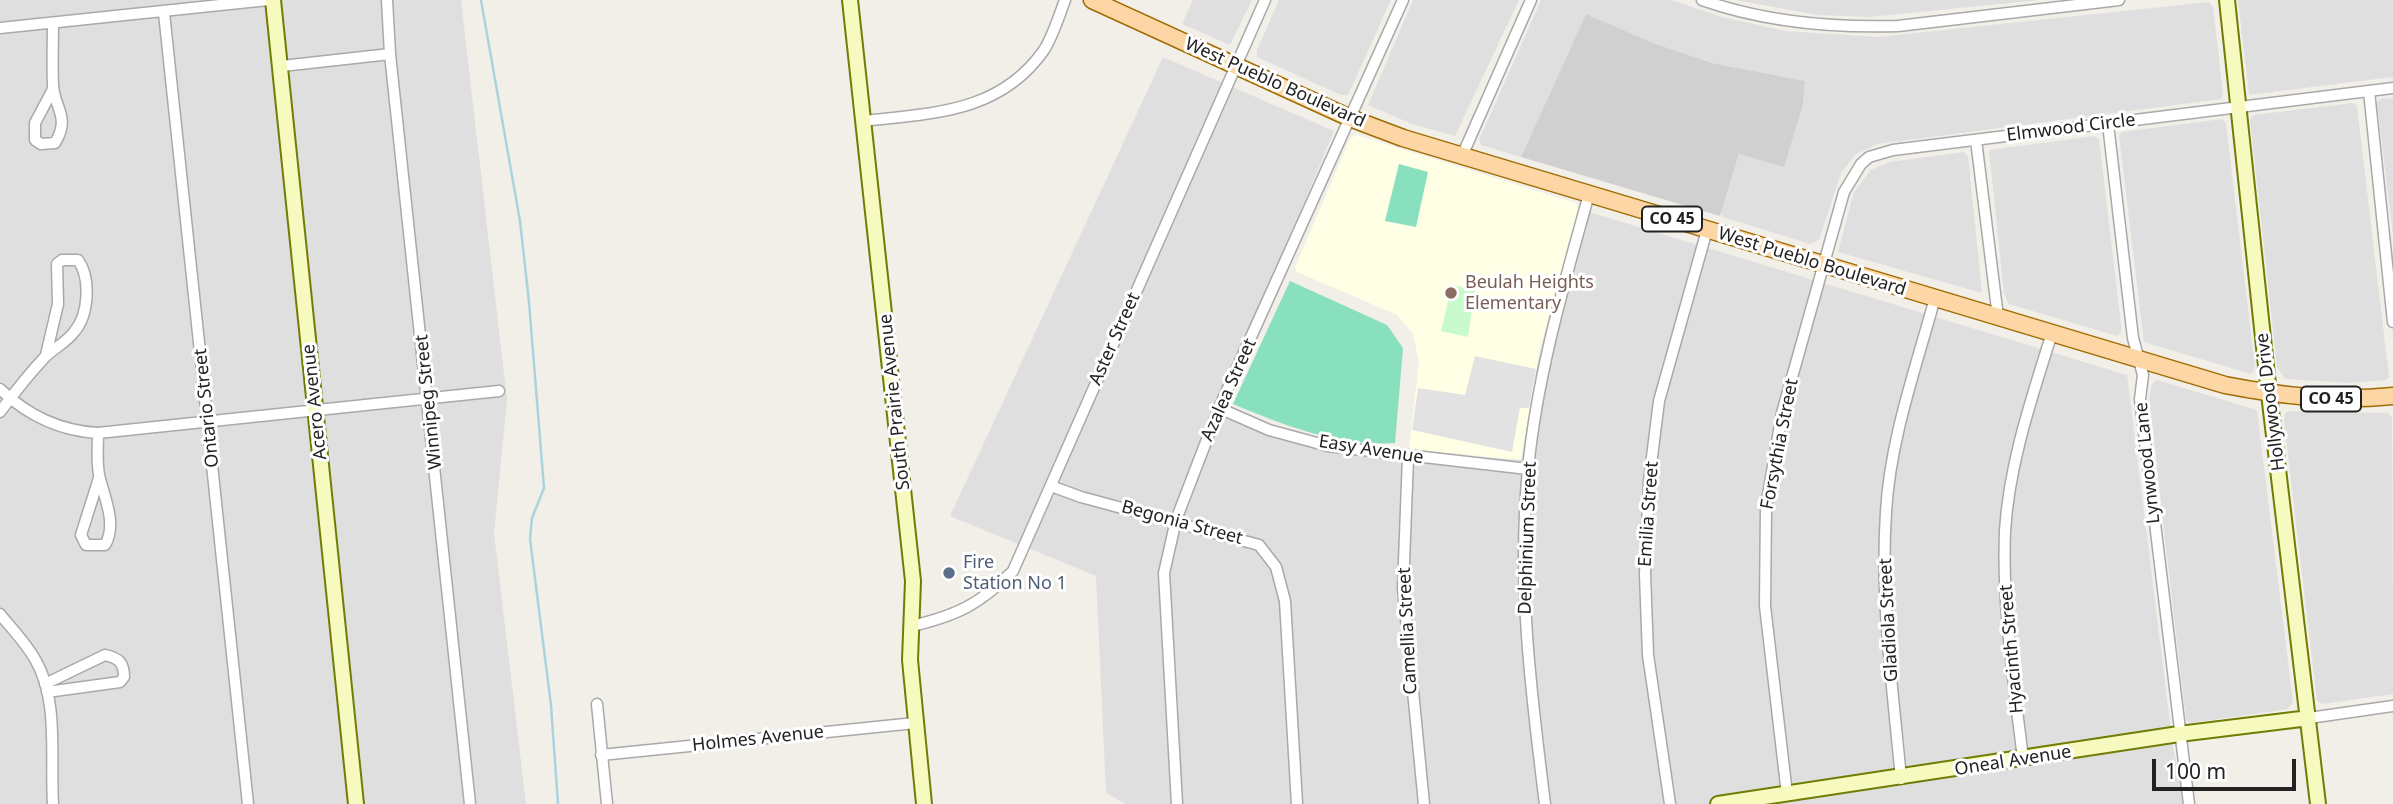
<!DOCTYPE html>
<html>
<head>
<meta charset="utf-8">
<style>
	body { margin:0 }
	#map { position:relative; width:2393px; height:804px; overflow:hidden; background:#f2efe9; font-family:"Noto Sans",sans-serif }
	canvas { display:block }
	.scale { position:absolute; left:2152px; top:759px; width:144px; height:32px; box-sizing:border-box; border:4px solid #222; border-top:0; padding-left:9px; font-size:21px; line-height:24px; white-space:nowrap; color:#222; -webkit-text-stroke:5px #fff; paint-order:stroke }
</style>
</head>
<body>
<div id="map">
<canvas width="2393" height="804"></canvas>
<div class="scale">100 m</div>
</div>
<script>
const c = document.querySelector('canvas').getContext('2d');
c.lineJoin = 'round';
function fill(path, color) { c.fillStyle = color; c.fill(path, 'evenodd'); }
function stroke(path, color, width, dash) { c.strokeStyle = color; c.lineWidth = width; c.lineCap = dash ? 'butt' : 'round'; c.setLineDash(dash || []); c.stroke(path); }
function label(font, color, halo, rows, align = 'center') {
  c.font = font + ' "Noto Sans",sans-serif'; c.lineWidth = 6; c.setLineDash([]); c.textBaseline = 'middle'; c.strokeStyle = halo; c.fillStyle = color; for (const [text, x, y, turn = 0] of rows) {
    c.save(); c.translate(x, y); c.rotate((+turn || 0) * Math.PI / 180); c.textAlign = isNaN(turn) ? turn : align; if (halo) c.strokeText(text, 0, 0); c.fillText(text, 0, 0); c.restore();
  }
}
fill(new Path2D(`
	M0,0H461L507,400L494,533L526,804H0Z
	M1193,0H1252L1230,45L1182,24Z
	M1279,0H1391L1348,95H1341L1257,57V50Z
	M1413,0H1519L1455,136L1412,124L1368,105Z
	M1541,0H1671L1722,17L1785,31L1877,37L2209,2L2213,7L2223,95L2221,99L1878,144L1856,154L1841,173L1819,240L1810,244L1723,217L1721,213L1739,154L1784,166L1803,105L1805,81L1712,63L1656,44L1586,14L1521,157L1481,145L1479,140Z
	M1736,0H2040L1870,17L1817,15Z
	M2238,0H2393V77L2249,95Z
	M1163,57L1334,131L1219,408L1269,430L1408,457L1521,459L1536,369L1579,209L2127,375L2173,747L2185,804H1126L1106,793L1096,576L950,516Z
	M2393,98V235L2377,103L2380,99Z
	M2353,103L2357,106L2389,377L2386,380L2350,383L2285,379L2277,367L2250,119L2253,115Z
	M2222,119L2226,123L2255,368L2251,374L2144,342L2119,136L2122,132Z
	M2094,136L2099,139L2121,324V332L2117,336L2009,304L2004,294L1989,150Z
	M1964,152L1968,156L1982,293L1838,252L1854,192L1871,170L1889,162Z
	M2157,380L2257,410L2293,702L2288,709L2190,723L2186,720L2149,399L2152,384Z
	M2289,411L2388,413L2392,417L2393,694L2322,704L2317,701L2284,421L2285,413Z`), '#e0dfdf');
fill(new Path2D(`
	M1356,135L1576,203L1579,209L1540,348L1521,460L1409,449L1419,362L1413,334L1397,315L1297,272L1295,267L1350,139Z`), '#ffffe5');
fill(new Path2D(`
	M1586,14L1656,44L1712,63L1805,81L1803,105L1784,167L1739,154L1720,216L1521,157Z`), '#d0d0d0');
fill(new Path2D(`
	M1452,285L1475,290L1468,337L1441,331Z`), '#c8facc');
fill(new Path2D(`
	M1399,164L1428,172L1416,227L1385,221Z
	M1290,281L1387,325L1403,348L1395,443C1339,447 1283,425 1233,404Z`), '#88e0be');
fill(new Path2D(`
	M1475,356L1536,369L1529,408H1520L1512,452L1412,430L1418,388L1465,395Z`), '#e2e2e2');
stroke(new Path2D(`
	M481,0L520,221L529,302L544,488L532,518L530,539L551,705L558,804`), '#aad3df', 2.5);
const street = new Path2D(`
	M387,0L390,54L470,804
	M1702,0C1765,22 1833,28 1898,26L2119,0
	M164,13L248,804
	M0,28L268,0
	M282,66L390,54
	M53,89L35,123V140L41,144L55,143C71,117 54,108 53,85C52,64 53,43 53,23
	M2369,91L2393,322
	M864,121C933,113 1000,113 1044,50C1053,36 1059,16 1065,0
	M2108,124L2133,338L2143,375L2140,399L2189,804
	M1976,140L1998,317
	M1462,156L1531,0
	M0,389C27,415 61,431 98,433L499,391
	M1219,408L1269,430L1328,446L1528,469
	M0,412C14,393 29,374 45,357C54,348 67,342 74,332C89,315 91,278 78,260H62L57,264L58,304L46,355
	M98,433C98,448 96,465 100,479C105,499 117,525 105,545H86L81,535L99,478
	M1408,457L1403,588L1424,804
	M1051,486L1081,497L1259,545L1276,567L1285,601L1297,804
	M0,614C12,629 27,644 36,661C59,701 50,759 53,804
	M912,626C958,615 980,604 1013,571L1265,0
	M45,684L105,655C119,658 124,663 124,677L120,682L47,692
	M597,704L607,804
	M2309,718L2393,706
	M601,755L915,723
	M2023,759C2014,683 2002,608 2005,531C2009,464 2032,397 2052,333
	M1901,779C1893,690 1880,601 1886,512C1890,440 1916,367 1935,298
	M1787,794L1765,606L1766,507L1782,413L1844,192L1861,164L1869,157L1893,150L2393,88
	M1177,804L1164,573L1176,520L1219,408L1403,0
	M1545,804C1531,693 1517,582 1528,469C1537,376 1564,284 1589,194
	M1670,804L1648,655L1645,574L1649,481L1659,401L1707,230`);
const secondary = new Path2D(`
	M273,0L356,804
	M850,0L913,581L910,660L924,804
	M2227,0L2269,394L2318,804
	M1718,804L2179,734L2309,718`);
const primary = new Path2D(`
	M1092,0L1350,118L1403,138L2225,385C2281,396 2335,402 2393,396`);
stroke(street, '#a9a9a9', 13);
stroke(secondary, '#707d05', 18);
stroke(primary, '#a06b00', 19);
stroke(street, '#fff', 10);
stroke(secondary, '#f7fabf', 14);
stroke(primary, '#fcd6a4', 16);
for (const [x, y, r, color] of [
	[1451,293,7,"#8d6e63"],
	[949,573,7,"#5c6f8a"]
]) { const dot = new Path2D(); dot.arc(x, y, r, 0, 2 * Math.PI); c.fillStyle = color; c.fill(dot); stroke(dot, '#fff', 2.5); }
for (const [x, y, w] of [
	[1672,219,60],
	[2331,399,60]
]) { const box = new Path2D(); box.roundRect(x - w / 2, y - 12.5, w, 25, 5); c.fillStyle = '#fff'; c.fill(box); stroke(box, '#222', 2); }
label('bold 16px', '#222', null, [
	["CO 45",1672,219],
	["CO 45",2331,399]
]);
label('18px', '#222', '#fff', [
	["West Pueblo Boulevard",1275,83,24],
	["Elmwood Circle",2071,128,-7],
	["West Pueblo Boulevard",1812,262,17],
	["Aster Street",1115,339,-66],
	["Azalea Street",1229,390,-66],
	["Acero Avenue",315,402,-96],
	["Winnipeg Street",429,402,-96],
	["South Prairie Avenue",895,402,-96],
	["Hollywood Drive",2271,402,-97],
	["Ontario Street",207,408,-96],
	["Forsythia Street",1780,444,-79],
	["Easy Avenue",1371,450,9],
	["Lynwood Lane",2148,463,-96],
	["Emilia Street",1649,514,-86],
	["Begonia Street",1182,523,15],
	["Delphinium Street",1528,538,-88],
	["Gladiola Street",1889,620,-93],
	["Camellia Street",1408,631,-93],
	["Hyacinth Street",2012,649,-95],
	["Holmes Avenue",758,739,-6],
	["Oneal Avenue",2013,761,-9]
]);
label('18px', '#785e54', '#fff', [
	["Beulah Heights",1465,283],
	["Elementary",1465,304]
], 'left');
label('18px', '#4e5e75', '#fff', [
	["Fire",963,563],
	["Station No 1",963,584]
], 'left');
</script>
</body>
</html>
